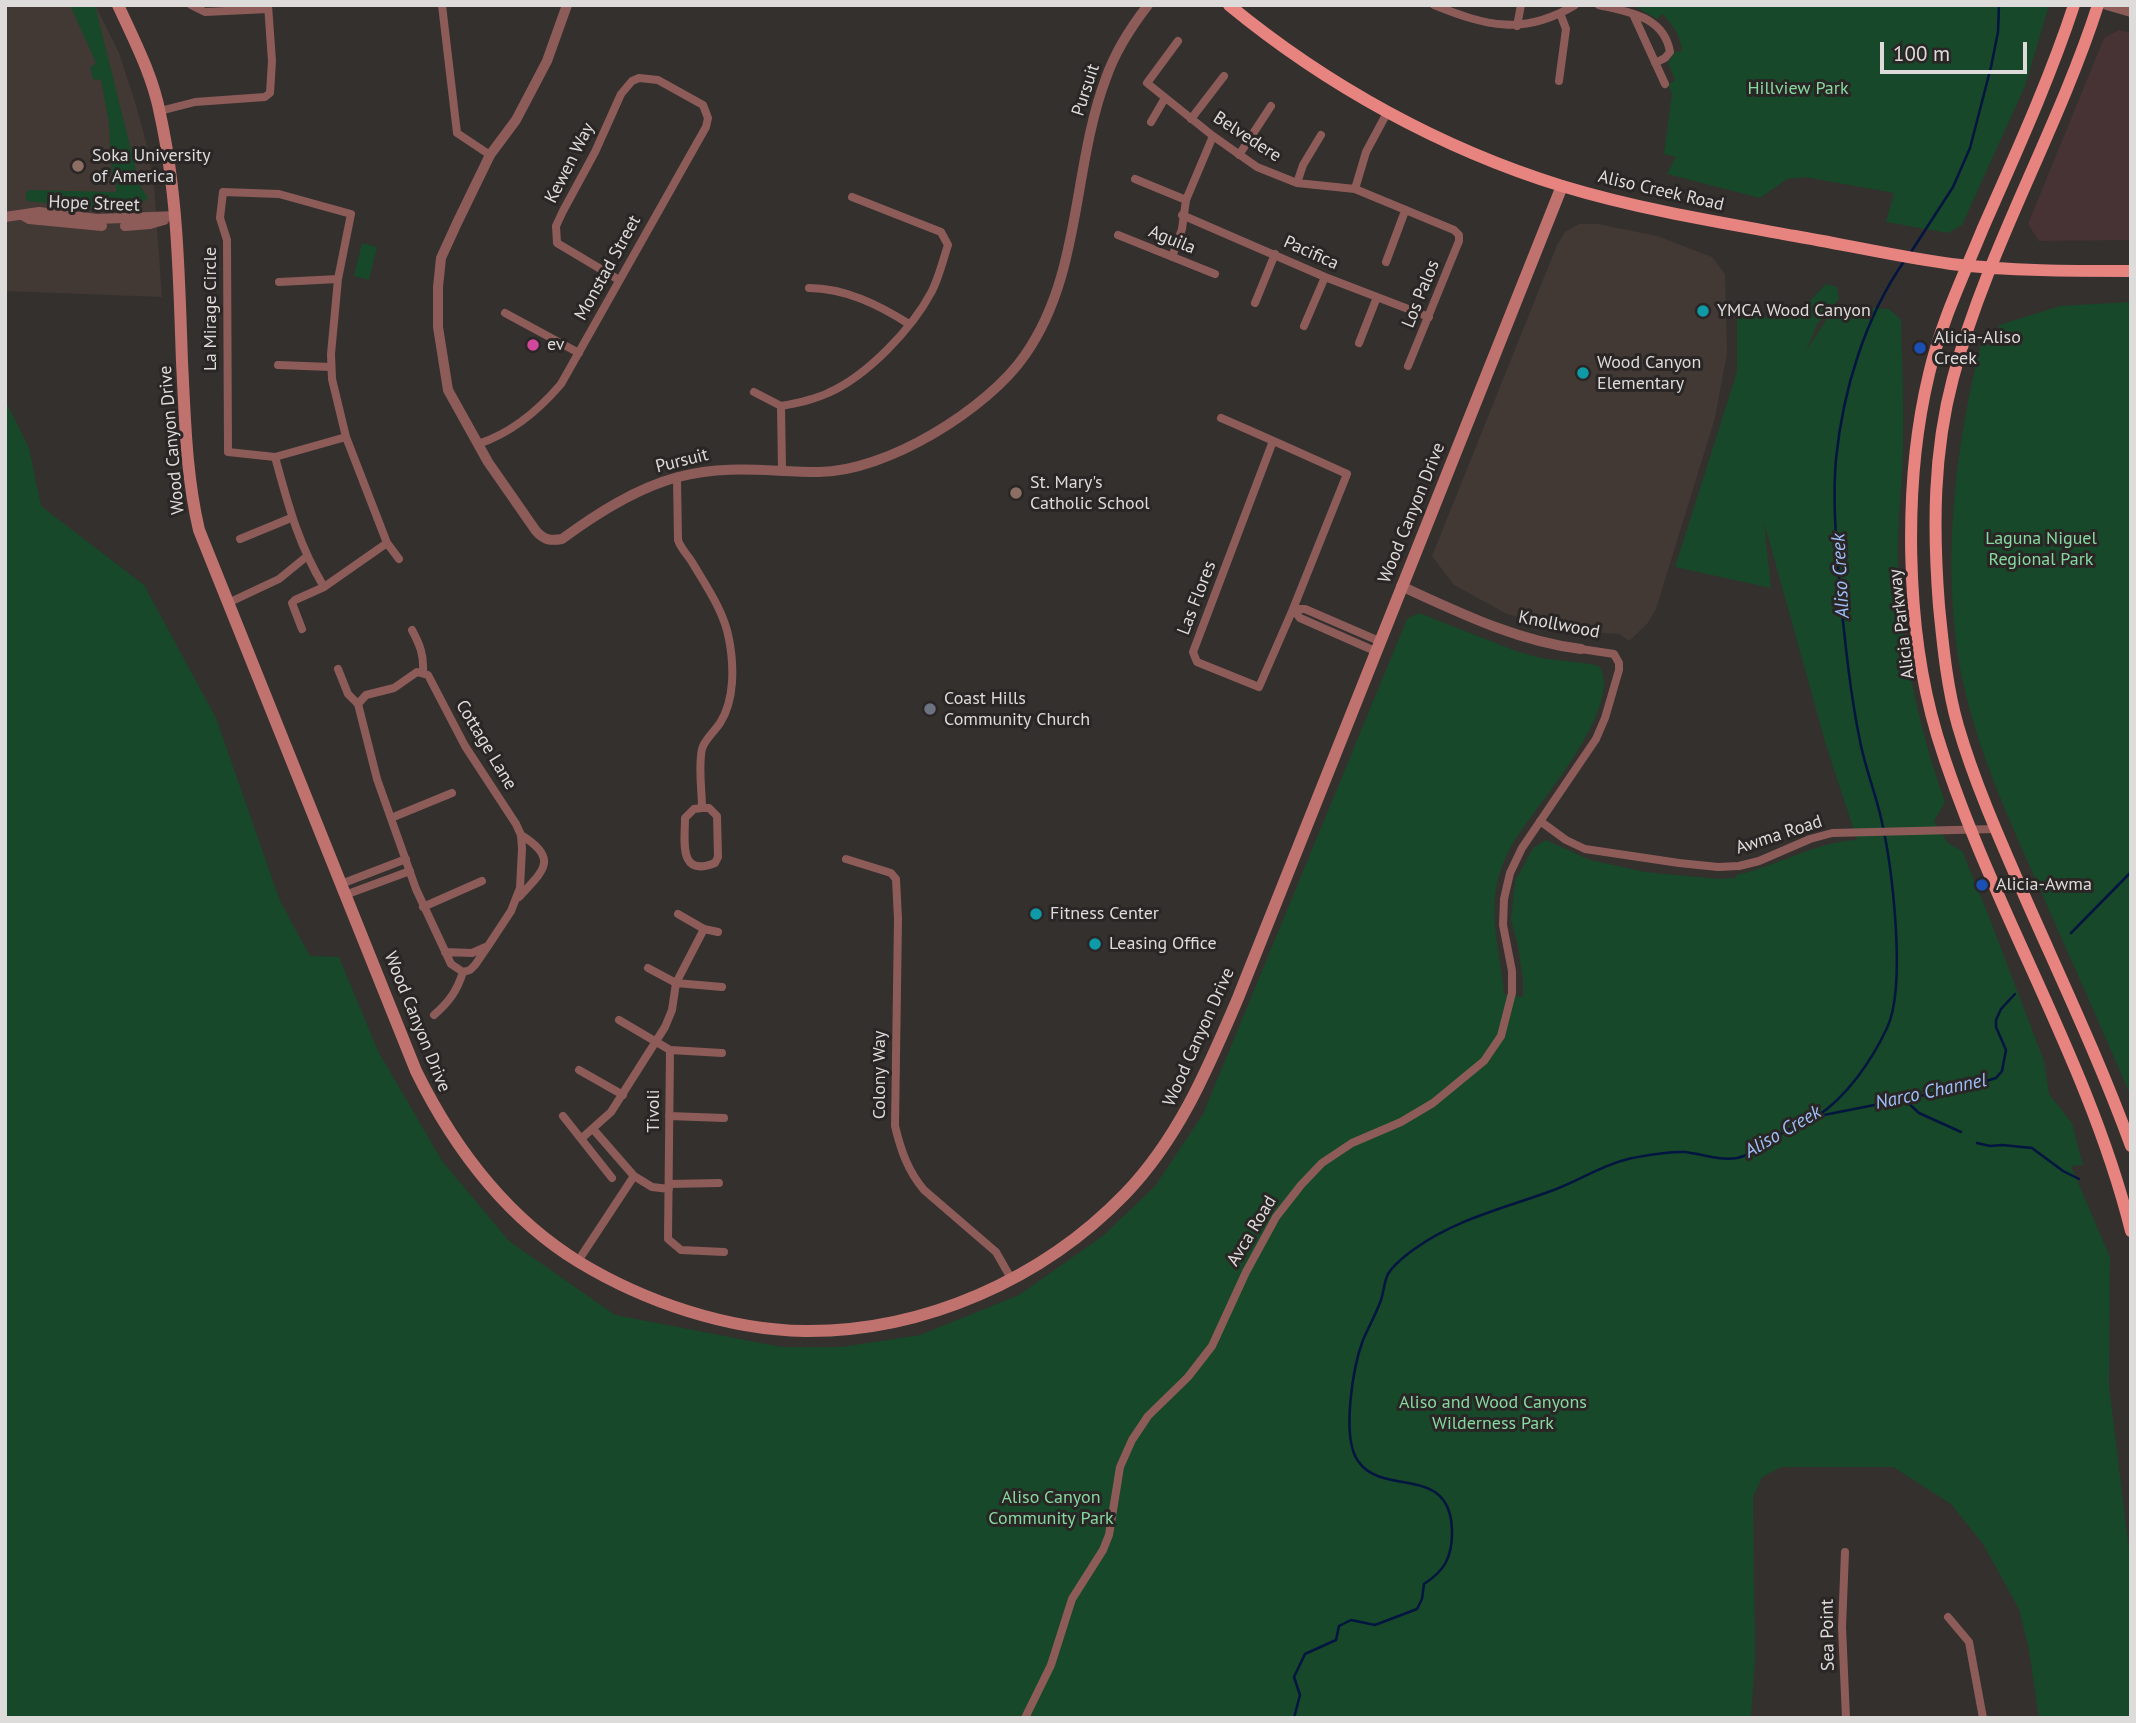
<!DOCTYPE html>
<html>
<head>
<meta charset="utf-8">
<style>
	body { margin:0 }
	#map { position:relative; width:2136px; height:1723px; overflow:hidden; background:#34302e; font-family:"PT Sans",sans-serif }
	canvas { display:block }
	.frame { position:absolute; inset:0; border:7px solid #dedcdb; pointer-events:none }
	.scale { position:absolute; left:1880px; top:42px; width:147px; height:32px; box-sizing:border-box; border:4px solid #dedcdb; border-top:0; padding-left:9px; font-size:21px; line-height:24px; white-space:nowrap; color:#dedcdb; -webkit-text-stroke:5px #2a2625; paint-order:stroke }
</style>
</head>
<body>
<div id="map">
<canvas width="2136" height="1723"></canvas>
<div class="frame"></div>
<div class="scale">100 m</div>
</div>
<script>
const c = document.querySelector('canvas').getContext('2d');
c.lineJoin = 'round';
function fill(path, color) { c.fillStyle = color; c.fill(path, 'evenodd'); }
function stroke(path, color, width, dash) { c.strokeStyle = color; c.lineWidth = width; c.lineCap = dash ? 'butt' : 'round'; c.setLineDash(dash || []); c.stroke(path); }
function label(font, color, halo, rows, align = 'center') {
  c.font = font + ' "PT Sans",sans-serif'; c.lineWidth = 6; c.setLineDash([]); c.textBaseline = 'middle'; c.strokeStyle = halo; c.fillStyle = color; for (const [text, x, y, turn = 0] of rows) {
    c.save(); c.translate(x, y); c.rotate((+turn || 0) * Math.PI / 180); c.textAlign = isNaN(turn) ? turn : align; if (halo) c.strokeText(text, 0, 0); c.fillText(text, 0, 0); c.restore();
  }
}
fill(new Path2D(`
	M2119,30L2131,33V240L2039,241L2028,224L2104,38Z`), '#473234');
fill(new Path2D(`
	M5,5H95L119,53L136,105L147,146L154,186L162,297L5,291Z
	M1579,224H1598L1657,236L1712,257L1725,274L1727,353L1715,418L1656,609L1647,624L1629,641L1619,634L1603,633L1579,635L1551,631L1523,623L1520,618L1505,613L1454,585L1432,556L1557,245L1565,232Z`), '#423834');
fill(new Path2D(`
	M70,5H95L140,186L148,198C133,216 51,203 27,201L26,199V194L29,190L116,192V181L112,180L109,123L101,80L93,79L90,68L96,63Z
	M1633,5H2049L2025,86L1962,225L1948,233L1886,222L1894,193L1805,177L1787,179L1760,198L1667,174L1676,157L1664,154L1672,94L1668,85L1675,80L1668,63L1675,52L1682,51C1681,37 1673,25 1663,14L1657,19Z
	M362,243L377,247L369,280L354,276Z
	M1826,284L1837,287L1839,299L1818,323L1806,351L1836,305L1889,309L1901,320C1902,363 1904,406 1903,449C1902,487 1897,524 1898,562C1900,644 1918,725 1945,802L1934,821L1948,843L1962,851L1986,909L2044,1061L2049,1094L2072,1123L2083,1165L2071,1166L2110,1257L2109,1386L2131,1566V1718H2039L2029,1650L2019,1609L1983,1544L1951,1504L1893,1467H1781L1762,1477L1753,1497L1755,1659L1751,1718H5V400L29,448L41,506L144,585L216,718L280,901L310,956L339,957L378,1051L442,1161L509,1241L615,1315L782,1347H841L920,1335L1019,1295L1104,1235L1155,1186L1203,1114L1407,619L1419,613L1516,651L1540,658L1592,664L1600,667C1622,708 1542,799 1519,834C1512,843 1506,856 1502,867C1485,910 1501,950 1504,994L1523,997V980L1518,946L1511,920L1515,881L1533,848L1546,840L1590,860L1645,872L1719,879L1736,878V875C1778,866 1814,842 1857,840L1826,745L1764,522L1771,588L1675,567L1737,372V313L1777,319L1795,316Z
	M2131,302V1097C2099,1021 2064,945 2031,869C2000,799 1968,726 1957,649C1943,543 1957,438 1983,335L1996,337L1999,325L2060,306Z`), '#174829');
stroke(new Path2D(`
	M1911,252L1953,187L1970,148L1991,67L1998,32L1999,5
	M2071,933L2131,872
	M1905,1100L1919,1113L1961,1132
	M1819,1116L1970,1086L1996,1078L2002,1071L2006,1050L1996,1027V1020L2001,1009L2015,994
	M1977,1143L1990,1146L2002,1145L2032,1148L2063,1171L2079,1179
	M1294,1718L1300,1695L1294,1677L1305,1654L1336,1640L1339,1626L1351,1620L1375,1625L1417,1609L1422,1599L1424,1584C1444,1571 1452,1558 1452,1533C1452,1462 1383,1498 1358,1461C1341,1437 1353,1367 1363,1340C1369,1326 1376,1314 1381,1300C1384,1291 1384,1282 1388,1274C1394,1264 1404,1257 1413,1250C1456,1219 1502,1209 1551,1191C1579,1181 1601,1165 1632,1158C1649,1155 1668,1151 1685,1152C1703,1154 1719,1161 1737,1158C1754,1154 1770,1142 1784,1132C1794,1126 1806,1123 1816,1117C1847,1097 1872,1060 1887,1028C1907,986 1892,865 1881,818C1875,792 1865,767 1860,741C1850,692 1845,641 1840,592C1837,548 1832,503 1836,459C1843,390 1865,317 1905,260`), '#021540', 2.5);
stroke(new Path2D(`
	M191,5L205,12L268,9
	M442,5L457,133L490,155
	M1434,5C1486,26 1524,36 1575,5
	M1599,5C1628,12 1664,16 1670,52L1665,58L1655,63
	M1633,14L1665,84
	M1517,26L1521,5
	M1178,41L1147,83L1213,136L1257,167L1297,183L1355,189L1454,230L1459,235V241L1408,366
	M1559,81L1566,29L1560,13
	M160,111L195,102L265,97L270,93L272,61L268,5
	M1191,119L1224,76
	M1151,122L1165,98
	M1239,155L1271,106
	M1135,179L1186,200
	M1297,183L1303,165L1321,135
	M1355,189L1366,152L1388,111
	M1182,215L1325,277L1429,317
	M1118,235L1215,274
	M1172,257L1182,229L1186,200L1213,136
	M1386,262L1405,211
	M279,282L338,279
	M809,288C845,288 879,305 909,324
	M1255,303L1275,254
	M505,313L579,353
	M1304,326L1325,277
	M1359,343L1377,297
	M278,365L331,367
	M754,392L781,406
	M1221,418C1263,436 1305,455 1347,474L1293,609L1259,687L1197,662L1193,652L1273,441
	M346,437L275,457L228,452L227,240L220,218L223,192L279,194L351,214L338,279L331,354L332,379L346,437L387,543L399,559
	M478,444C512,433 538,411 561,384L706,127L708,118L703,105L658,80L639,78L632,81L621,94L595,152L563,211L556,226L557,243L619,280
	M275,457C288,504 298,544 324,587L387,543
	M782,469L781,406C797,403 813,400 828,393C867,376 912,329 932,291C939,277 943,260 948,245L941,232L852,197
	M677,478L678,540C681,549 687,554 692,562C706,586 724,611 729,639C734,665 735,700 720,723C715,731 704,740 702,749C698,768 702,790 702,808
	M240,539L291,518
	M228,603L279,579L306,557
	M1293,609L1300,618L1375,651
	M1293,609H1305L1379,641
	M302,629L292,603L295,600L324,587
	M412,630C420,645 424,655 423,672
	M338,669L348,694L358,704
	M702,808H709L717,816L718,857L715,863C678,878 685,841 685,818L694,809Z
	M391,818L452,793
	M1540,821L1566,840L1585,849L1679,863L1718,867L1739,866L1759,861L1810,839L1832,833L1995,829
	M846,859L891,873L896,879L898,919L895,1126C901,1151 908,1171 924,1190L996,1252L1012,1280
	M341,884L406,859
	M345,895L410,871
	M519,897C543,871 560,859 521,835
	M423,907L482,881
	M678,914L704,929L718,932
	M445,952L472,953L488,946L511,911L520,888L522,849L521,835L516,824L465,746L428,675L417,672L394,688L366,695L358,704L377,779L416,889L451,964L463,972L470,970L475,965L488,946
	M648,968L676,983L722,987
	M434,1015C449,1002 457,991 463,972
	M619,1020L670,1050L668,1239L681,1250L724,1252
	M670,1050L722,1053
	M579,1070L623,1095
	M563,1116L612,1178
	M669,1116L724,1118
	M582,1138L611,1112L665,1027L672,1010L676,983L704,929
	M634,1176L652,1187L669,1189
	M669,1184L719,1183
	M578,1261L634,1176L593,1129
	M1845,1552L1842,1627L1846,1718
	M1948,1617L1969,1642L1983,1718
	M1025,1718L1051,1665L1072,1599L1103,1550L1109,1535L1120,1467L1132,1440L1148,1416L1188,1377L1212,1346L1246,1272L1276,1217L1301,1185L1322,1163L1352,1143L1401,1122L1433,1103L1484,1061L1501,1036L1512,993V971L1503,925L1504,899L1510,873L1522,848L1596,739L1605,718L1619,670V663L1614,654L1581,649`), '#8d5c59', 8);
stroke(new Path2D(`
	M567,5L547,61L516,120L490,155L457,223L441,258L438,287V327L448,390L488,462L536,531C544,540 550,541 562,539C596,514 636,488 678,477C730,464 768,472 819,472C886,472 988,409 1025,355C1082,274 1072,168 1106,78C1115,52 1131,27 1148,5
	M2107,5L2131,12
	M22,215L29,219L102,226
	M5,217L39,212L97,219L176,216
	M125,226L150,224L164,220
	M1401,586C1460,613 1517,641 1581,649`), '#8d5c59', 10);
stroke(new Path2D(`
	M118,5C134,40 153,76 160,114C178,195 179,279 182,362C185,418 186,475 199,530L416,1071C453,1146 506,1217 579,1262C645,1302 728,1330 805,1331C924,1332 1043,1279 1125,1194C1179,1138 1208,1068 1238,998L1562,186`), '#c0736e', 12);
stroke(new Path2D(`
	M1229,5C1326,85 1442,149 1562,186C1638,209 1717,222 1795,236C1847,245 1899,257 1951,264C2010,271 2071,271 2131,271
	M2074,5C2049,81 2015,155 1983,228C1963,277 1941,322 1929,374C1903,482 1905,628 1937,735C1989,905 2088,1058 2131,1231
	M2098,5C2057,132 1987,250 1953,378C1933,453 1933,529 1939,606C1943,646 1947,688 1958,726C1975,784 2000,840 2024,895C2061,979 2100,1061 2131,1146`), '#e8847f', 12);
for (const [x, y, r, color] of [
	[78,166,7,"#8d6e63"],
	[1703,311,7,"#0f9aa8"],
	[533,345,7,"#d1479c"],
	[1920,348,7,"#1a4fb4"],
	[1583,373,7,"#0f9aa8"],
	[1016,493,7,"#8d6e63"],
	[930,709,7,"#6b7280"],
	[1982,885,7,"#1a4fb4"],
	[1036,914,7,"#0f9aa8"],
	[1095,944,7,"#0f9aa8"]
]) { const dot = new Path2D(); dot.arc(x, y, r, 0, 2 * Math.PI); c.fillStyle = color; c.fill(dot); stroke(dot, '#2a2625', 2.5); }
label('18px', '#86d9a0', '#2a2625', [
	["Hillview Park",1798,89],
	["Laguna Niguel",2041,539],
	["Regional Park",2041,560],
	["Aliso and Wood Canyons",1493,1403],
	["Wilderness Park",1493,1424],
	["Aliso Canyon",1051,1498],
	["Community Park",1051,1519]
]);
label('18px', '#dedcdb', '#2a2625', [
	["Pursuit",1086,90,-72],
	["Belvedere",1247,137,33],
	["Kewen Way",570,163,-63],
	["Aliso Creek Road",1661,191,13],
	["Hope Street",94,204,2],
	["Aguila",1172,240,22],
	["Pacifica",1311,253,24],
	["Monstad Street",608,268,-61],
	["Los Palos",1421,294,-68],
	["La Mirage Circle",211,309,-90],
	["Wood Canyon Drive",172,440,-95],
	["Pursuit",682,461,-14],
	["Wood Canyon Drive",1412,513,-68],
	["Las Flores",1197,598,-69],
	["Alicia Parkway",1902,624,-97],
	["Knollwood",1559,625,11],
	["Cottage Lane",486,745,59],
	["Awma Road",1779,835,-18],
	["Wood Canyon Drive",417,1022,68],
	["Wood Canyon Drive",1199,1037,-66],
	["Colony Way",880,1075,-90],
	["Tivoli",654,1111,-90],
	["Avca Road",1252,1231,-59],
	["Sea Point",1828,1635,-91]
]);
label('18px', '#dedcdb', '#2a2625', [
	["Soka University",92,156],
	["of America",92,177],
	["YMCA Wood Canyon",1717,311],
	["Alicia-Aliso",1934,338],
	["Creek",1934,359],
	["ev",547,345],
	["Wood Canyon",1597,363],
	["Elementary",1597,384],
	["St. Mary's",1030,483],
	["Catholic School",1030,504],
	["Coast Hills",944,699],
	["Community Church",944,720],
	["Alicia-Awma",1996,885],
	["Fitness Center",1050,914],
	["Leasing Office",1109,944]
], 'left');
label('italic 19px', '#9ec0fb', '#2a2625', [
	["Aliso Creek",1841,576,-93],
	["Narco Channel",1931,1092,-12],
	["Aliso Creek",1783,1132,-30]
]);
</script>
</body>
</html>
